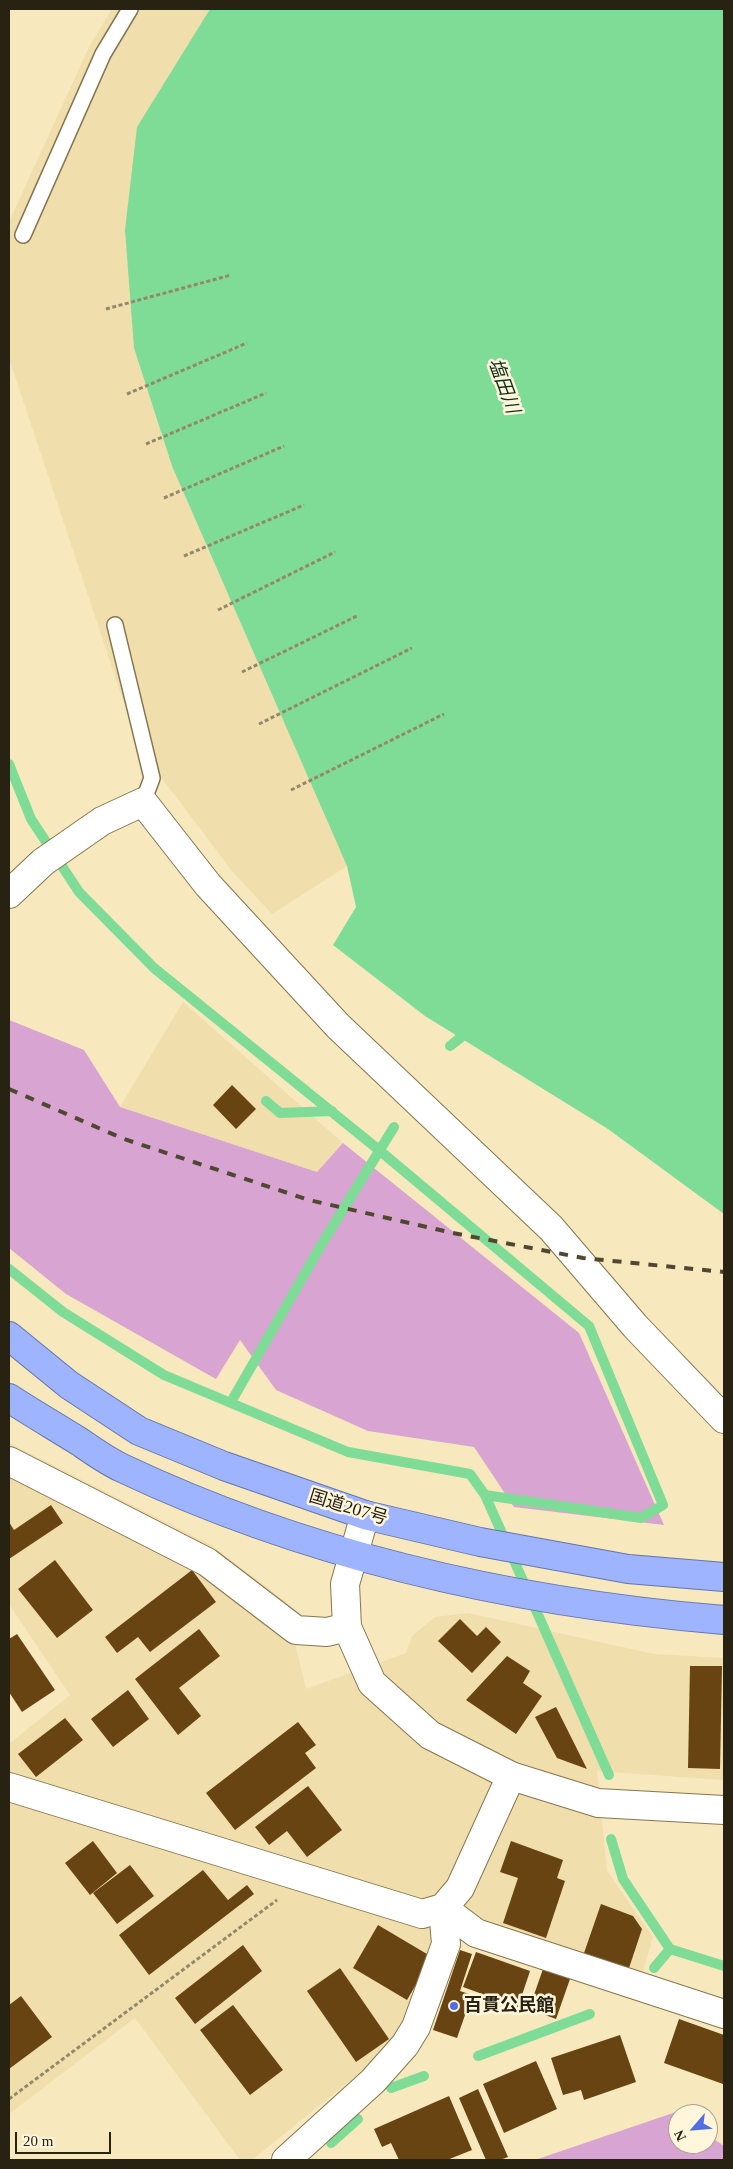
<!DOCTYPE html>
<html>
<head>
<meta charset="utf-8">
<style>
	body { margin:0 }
	#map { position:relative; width:733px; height:2169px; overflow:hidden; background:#f7e8bd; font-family:"Times New Roman",serif }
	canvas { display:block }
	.frame { position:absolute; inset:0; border:10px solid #282212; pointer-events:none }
	.north { position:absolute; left:668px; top:2104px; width:50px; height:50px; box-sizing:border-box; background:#fff6dc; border:1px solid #a9a18b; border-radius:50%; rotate:243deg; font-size:14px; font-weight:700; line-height:20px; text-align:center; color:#282212 }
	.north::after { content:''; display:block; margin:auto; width:18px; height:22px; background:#546de2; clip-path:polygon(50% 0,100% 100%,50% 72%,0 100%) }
	.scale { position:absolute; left:15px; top:2132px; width:96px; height:22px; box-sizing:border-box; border:2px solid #282212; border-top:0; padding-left:6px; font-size:15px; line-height:18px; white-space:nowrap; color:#282212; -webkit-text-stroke:4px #fff6dc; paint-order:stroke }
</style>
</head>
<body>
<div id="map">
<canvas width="733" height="2169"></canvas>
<div class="frame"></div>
<div class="north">N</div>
<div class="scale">20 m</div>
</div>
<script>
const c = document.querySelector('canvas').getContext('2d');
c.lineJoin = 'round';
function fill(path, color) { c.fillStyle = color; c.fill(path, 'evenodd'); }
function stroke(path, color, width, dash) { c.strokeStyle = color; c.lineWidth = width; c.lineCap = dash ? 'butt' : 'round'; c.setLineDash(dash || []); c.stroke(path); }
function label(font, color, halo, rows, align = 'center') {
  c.font = font + ' "Times New Roman","Noto Sans JP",serif'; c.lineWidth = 5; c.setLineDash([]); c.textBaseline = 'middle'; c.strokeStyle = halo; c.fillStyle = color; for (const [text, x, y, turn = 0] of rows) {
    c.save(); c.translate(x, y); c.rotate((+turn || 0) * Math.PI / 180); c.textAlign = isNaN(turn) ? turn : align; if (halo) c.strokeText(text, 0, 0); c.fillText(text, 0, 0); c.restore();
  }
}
fill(new Path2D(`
	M112,9H210L137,127L134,348L172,466L347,866L272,914L232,871L139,748L9,358V222L90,45Z
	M183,1002L343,1143L317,1172L120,1107Z
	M9,1443L211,1545L285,1601L306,1689L406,1653L412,1636L435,1617L468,1613L654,1654L724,1658V1780L597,1771L607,1871L653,1937L641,1979L482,1922L442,1940L400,2040L252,2160H240L135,2018L9,2114V1744L70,1695L9,1604Z`), '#f0deac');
fill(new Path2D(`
	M9,1020L84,1050L120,1107L317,1172L343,1143L579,1333L664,1525L514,1507L474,1447L368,1431L276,1390L240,1340L216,1379L66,1294L9,1248Z
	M676,2112L679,2114L678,2144H708V2135L724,2146V2160H535Z`), '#d8a4d1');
fill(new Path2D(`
	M210,9H724V1214L608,1129L425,1016L333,945L356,907L347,866L172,466L134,348L125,230L137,127Z`), '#7fdc97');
stroke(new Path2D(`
	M9,764L31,819L79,892L154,968L379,1150L589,1326L663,1505L641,1518L485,1495
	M450,1046L470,1030
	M266,1101L280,1113L332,1111
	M9,1269L63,1312L164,1375L348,1452L470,1474L485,1495L609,1775
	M231,1402L323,1242L394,1127
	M611,1839L623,1879L670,1949L724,1966
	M654,1968L670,1949
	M478,2056L590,2014
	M391,2088L424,2076
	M331,2143L358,2119`), '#7fdc97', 10);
fill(new Path2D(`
	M232,1085L256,1109L236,1129L213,1105Z
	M51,1505L63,1523L9,1559V1522L14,1530Z
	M55,1560L93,1610L57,1638L18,1589Z
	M192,1570L216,1602L150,1652L138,1637L117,1653L105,1637Z
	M460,1619L477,1636L486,1627L501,1642L472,1673L438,1641Z
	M199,1629L220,1656L179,1688L201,1716L178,1735L135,1679Z
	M17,1634L55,1690L22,1712L9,1692V1639Z
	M507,1656L530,1671L523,1683L542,1696L516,1734L466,1700Z
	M690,1666H722L720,1769L688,1768Z
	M128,1690L149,1719L113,1747L91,1719Z
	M556,1707L587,1769L557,1758L535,1717Z
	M65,1718L83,1740L36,1777L18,1754Z
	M298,1722L316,1745L305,1753L316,1768L235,1830L206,1793Z
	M308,1786L342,1830L307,1857L287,1831L269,1845L255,1827Z
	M93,1841L117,1873L90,1895L65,1863Z
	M511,1841L563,1860L557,1878L565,1881L546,1938L503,1923L518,1878L500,1872Z
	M130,1865L154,1896L117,1924L93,1893Z
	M203,1870L228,1900L247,1885L254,1894L149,1975L119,1935Z
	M601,1904L633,1916L642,1929L629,1968L584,1953Z
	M378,1925L432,1957L407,2000L353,1968Z
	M243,1945L262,1971L195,2024L175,1998Z
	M460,1950L472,1954L460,1991L472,1995L457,2038L433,2030Z
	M476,1952L530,1971L518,2007L463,1987Z
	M340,1968L389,2039L356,2062L307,1991Z
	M543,1969L570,1979L556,2019L529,2009Z
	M21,1996L52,2037L9,2069V2005Z
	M233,2005L283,2070L250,2095L200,2030Z
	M679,2019L724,2035L723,2084L664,2063Z
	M620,2035L636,2082L584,2100L581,2090L563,2095L551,2058Z
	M536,2061L557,2109L504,2133L483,2084Z
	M478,2089L508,2157L500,2160H486L459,2098Z
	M449,2096L472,2150L447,2160H399L391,2143L382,2147L374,2129Z`), '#684413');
const service = new Path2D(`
	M23,235L103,54L130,9
	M115,625L152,778L143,802`);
const minor = new Path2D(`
	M9,894L43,862L102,821L143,802L208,885L338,1026L551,1228L635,1326L724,1419
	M9,1461L207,1562L296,1630L327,1632L347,1627
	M443,1908L476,1933L724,2014
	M286,2160L373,2081L405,2045L416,2027L446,1944L443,1908`);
const tertiary = new Path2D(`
	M9,1787L422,1914L443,1908L460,1888L511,1776`);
const secondary = new Path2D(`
	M365,1515L345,1584L347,1627L372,1683L430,1735L511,1776L598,1803L724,1810`);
const trunk = new Path2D(`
	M9,1336L69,1385L139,1431L224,1466L365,1515L480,1542L628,1569L724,1577
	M9,1398C32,1413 56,1427 80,1442C93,1451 107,1461 122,1468C310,1557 518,1603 724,1620`);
stroke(service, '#84764f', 18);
stroke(minor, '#84764f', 30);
stroke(tertiary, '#84764f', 30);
stroke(secondary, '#84764f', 30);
stroke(trunk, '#6575ac', 30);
stroke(new Path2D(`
	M106,309L231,275
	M127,394L247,343
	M146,444L266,393
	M164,498L284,446
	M184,556L304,505
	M218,610L335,552
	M242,672L359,615
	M259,724L412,648
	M291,790L444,714
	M9,2099L277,1900`), '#93886a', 3, [4, 2.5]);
stroke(service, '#fff', 15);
stroke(minor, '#fff', 28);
stroke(tertiary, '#fff', 28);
stroke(secondary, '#fff', 28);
stroke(trunk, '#9eb4ff', 28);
stroke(new Path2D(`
	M9,1089L124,1139L309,1200L453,1233L583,1258L724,1272`), '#4f4732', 4, [9, 9]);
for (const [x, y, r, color] of [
	[454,2006,5,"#546de2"]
]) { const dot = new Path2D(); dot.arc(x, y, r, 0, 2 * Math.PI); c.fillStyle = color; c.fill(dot); stroke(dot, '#fff6dc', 2); }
label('18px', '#282212', '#fff6dc', [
	["国道207号",348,1508,17]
]);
label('bold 18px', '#282212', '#fff6dc', [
	["百貫公民館",464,2006]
], 'left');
label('italic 19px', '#0c3319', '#fff6dc', [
	["塩田川",503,386,70]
]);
</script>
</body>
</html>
